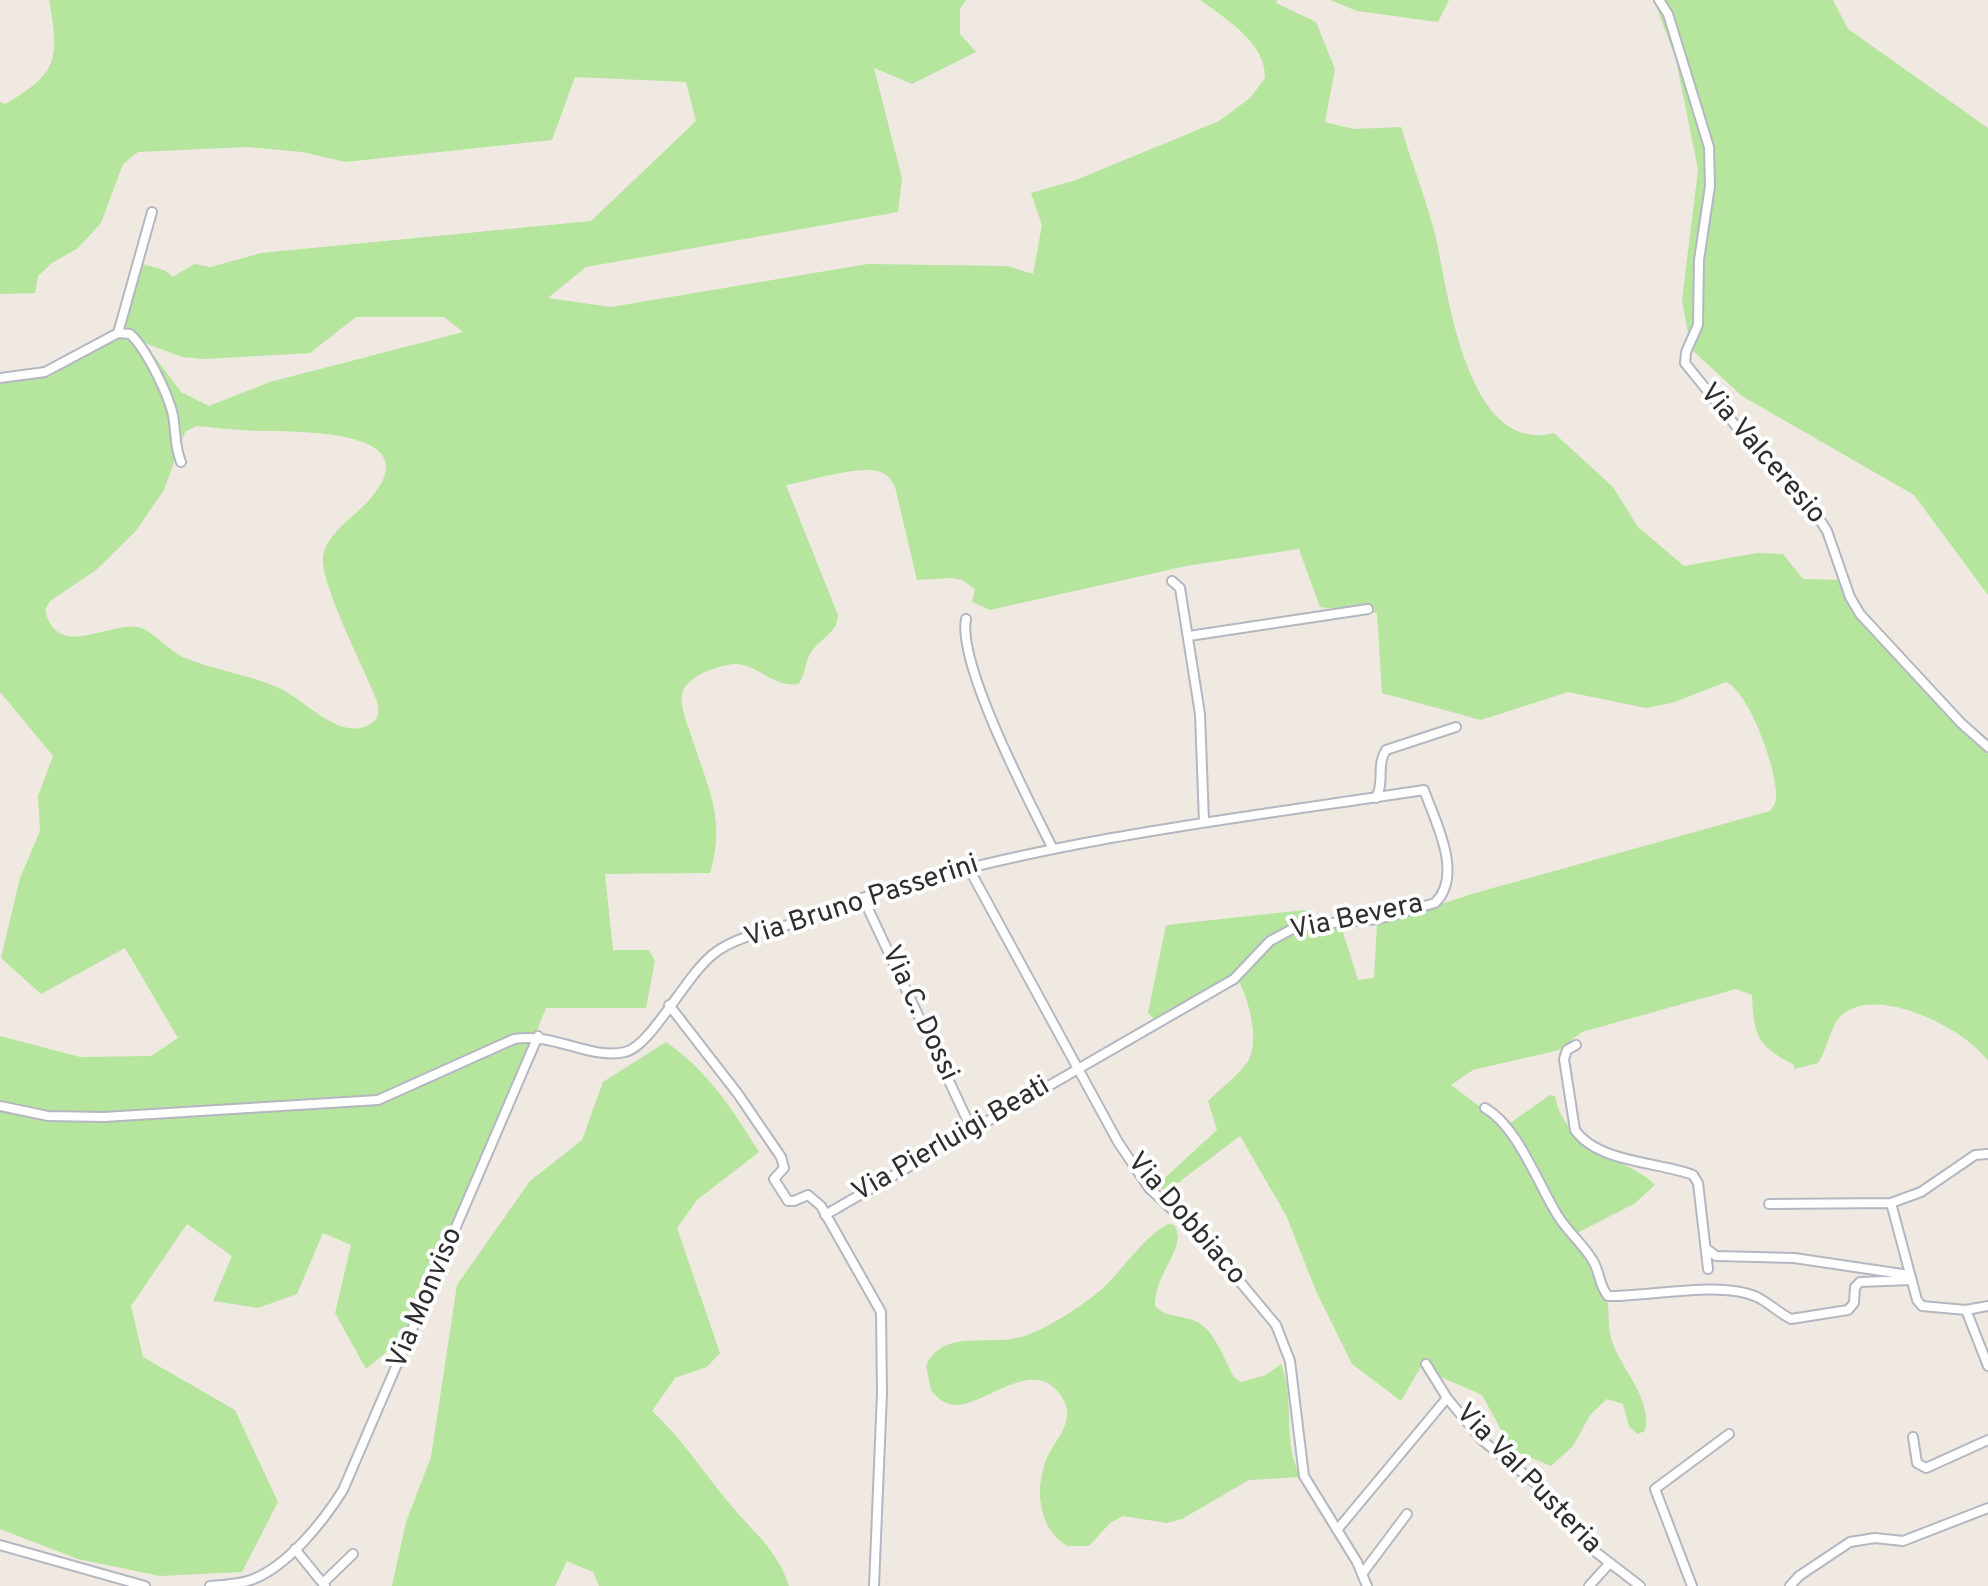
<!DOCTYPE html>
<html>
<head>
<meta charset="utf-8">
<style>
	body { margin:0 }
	canvas { display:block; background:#efe9e1 }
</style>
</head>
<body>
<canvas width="1988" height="1586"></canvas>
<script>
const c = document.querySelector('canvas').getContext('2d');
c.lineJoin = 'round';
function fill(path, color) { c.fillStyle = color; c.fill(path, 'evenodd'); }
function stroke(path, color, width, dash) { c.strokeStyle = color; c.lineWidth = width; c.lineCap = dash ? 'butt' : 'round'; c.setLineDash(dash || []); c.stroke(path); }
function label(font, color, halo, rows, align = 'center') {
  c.font = font + ' Overpass,sans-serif'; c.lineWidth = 8; c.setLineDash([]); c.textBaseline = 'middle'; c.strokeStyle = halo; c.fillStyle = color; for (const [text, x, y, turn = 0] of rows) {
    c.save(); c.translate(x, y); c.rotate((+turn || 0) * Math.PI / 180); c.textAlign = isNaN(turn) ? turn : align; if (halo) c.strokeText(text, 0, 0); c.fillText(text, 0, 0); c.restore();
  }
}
fill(new Path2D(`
	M49,0H966L960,9V34L976,52L912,84L874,68L902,178L898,212L586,267L548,298L611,307L868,264L1007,266L1033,274L1042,225L1031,193L1076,180L1219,121L1250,98L1265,78C1266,43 1226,19 1200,0H1277L1276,3L1316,22L1335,69L1325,122L1354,129L1401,127C1412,164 1427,201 1436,238C1448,293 1467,456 1554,433L1613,487L1638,527L1684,566L1757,553L1783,554L1803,579L1844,580L1859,614L1988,746V1061C1966,1029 1877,984 1842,1015C1830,1025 1828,1049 1818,1063L1794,1069V1065C1756,1045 1754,1035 1752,995L1736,989L1582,1032L1559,1050L1473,1070L1451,1085L1506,1126L1550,1095L1555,1096C1558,1113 1564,1120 1573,1132C1596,1162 1631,1160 1655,1185L1634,1204L1573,1235C1586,1254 1602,1275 1607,1298C1610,1313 1607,1329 1613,1344C1624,1373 1652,1399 1645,1431L1637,1434L1629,1426L1623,1404L1607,1399L1590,1415L1573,1446L1551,1466L1512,1450L1482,1395L1420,1368L1401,1401L1352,1364L1316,1291L1286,1215L1240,1136L1166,1192L1157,1185L1217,1130L1208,1101C1220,1089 1238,1076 1248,1061C1260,1041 1249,1003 1240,983L1160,1020L1154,1019L1148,1013L1166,925L1305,910L1322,925L1342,929L1358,980L1374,978L1377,925L1475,893L1770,811C1774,805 1776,804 1776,796C1778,772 1749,691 1726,682L1672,703L1646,708L1568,692L1481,720L1382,693L1377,613L1320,607L1299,549L1186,566L990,610L972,602L975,589L962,580L951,578L917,580L895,487C891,479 887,473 877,471C856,466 809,481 786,485L838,615C836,636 820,637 810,654C804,664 806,675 798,684C772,688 757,662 733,664C717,666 686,676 682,694C680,706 686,721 690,732C706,784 727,817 710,873L605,874L613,950H649L655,961L646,1008H546L413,1330L366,1369L335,1313L351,1245L323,1233L297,1294L258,1308L213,1301L232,1256L187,1224L131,1306L143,1357L235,1410L278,1502L242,1572L160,1576L78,1559L0,1529V1036L80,1057L151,1056L178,1038L125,948L41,994L1,958L20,878L40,831L38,796L53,756L0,692V384L52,376L99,339L114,335L145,348L154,356L181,392L209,406L270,382L463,332L444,317H356L310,353L204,359L182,357L142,342L122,329L120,311L139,263L164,270L173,277L194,264L211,267L261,253L591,221L696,121L686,82L575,77L552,140L345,162L302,152L247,147L138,152L123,164L101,223L78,248L52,263L38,276L35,293L0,294V102L5,104C60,73 59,57 49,0ZM196,426C217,428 237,430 258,431C293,432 432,427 371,498C356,516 326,533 323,557C320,584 366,672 377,701C379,713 380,720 367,726C337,739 304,699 279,688C249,674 214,671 183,657C169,650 159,638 146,630C119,613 58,666 45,610L50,601L96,570L135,532L164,490L185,432Z
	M1330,0H1449L1438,22L1357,11Z
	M1654,0H1833L1848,29L1988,128V595L1914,495L1742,396L1691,349L1682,300L1698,170L1676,60Z
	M666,1042C707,1070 733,1110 759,1152L697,1200L677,1228L720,1353L707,1367L675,1378L652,1411C682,1438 703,1472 729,1503C753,1532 777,1549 789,1586H599L593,1572L567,1561L555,1586H392L406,1522L431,1457L457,1285L530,1181L582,1140L603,1082Z
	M1168,1224L1174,1225C1189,1246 1154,1273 1155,1306C1167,1319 1184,1314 1199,1323C1215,1332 1225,1361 1234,1377L1241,1382L1266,1375L1281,1364C1296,1401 1281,1442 1301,1477L1249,1480L1182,1519L1167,1523L1123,1516L1110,1523L1089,1546H1068C1039,1531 1035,1491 1045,1463C1052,1442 1077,1423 1063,1399C1034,1349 981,1413 949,1404C941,1402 936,1396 931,1390L926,1366C945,1325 991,1350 1030,1334C1054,1324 1082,1306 1102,1289C1124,1269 1141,1239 1168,1224Z`), '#b6e59e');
const minor = new Path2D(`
	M1659,0L1668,14L1709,147L1710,186L1699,260L1698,325L1686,352L1685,363L1753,447L1815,512L1827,531L1850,597L1860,614L1961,723L1988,747
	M118,333L152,212
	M0,378L45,372L118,333L130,334C146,348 172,400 174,422C176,437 175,447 181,462
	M1172,581L1180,588L1200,714L1204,822
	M966,619C957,664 1030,803 1053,849
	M1189,636L1368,609
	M1376,798C1385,782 1376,765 1386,750L1456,727
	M968,867L1118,1142L1149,1188L1206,1241L1276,1325L1290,1361L1304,1476L1357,1562L1367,1586
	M863,898L972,1130
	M669,1005L738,1094L781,1157L784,1168L774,1179L788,1201H794L808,1195L821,1206L881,1312L882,1393L874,1586
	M1576,1045L1567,1050L1564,1059L1575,1130C1598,1163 1660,1162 1693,1175L1698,1183L1708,1269
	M0,1106L48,1116L104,1117L378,1100L514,1039C554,1032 589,1060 625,1052C652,1046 687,972 716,952C739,935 774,930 801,921C823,913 844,904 865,897C1047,839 1236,819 1424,790C1435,821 1464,875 1435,903L1379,919L1298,926L1270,941L1234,979L825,1215
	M1485,1108C1516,1125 1537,1181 1555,1211C1565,1230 1582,1242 1593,1261C1600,1272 1599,1286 1608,1296C1649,1297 1720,1280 1757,1297C1769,1303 1779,1313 1791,1319L1848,1310L1854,1303L1855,1287L1860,1282L1911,1280
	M1891,1203L1921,1192L1975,1155L1988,1154
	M1769,1204L1891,1203L1917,1300L1922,1306L1966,1310L1988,1306
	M1708,1250L1716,1256L1794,1258L1909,1275
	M1966,1310L1988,1366
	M1426,1364L1447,1398L1482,1440L1539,1486L1588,1546L1640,1586
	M1913,1437L1917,1463L1926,1468L1988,1440
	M1337,1530L1447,1398
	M0,1545L145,1586
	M295,1549L325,1586
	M1362,1574L1407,1514
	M324,1582L353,1554
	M210,1586C223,1585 239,1584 251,1580C287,1567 323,1522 343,1490L538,1036
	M1589,1586L1609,1564
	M1692,1586L1655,1489L1729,1434
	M1790,1586L1799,1576L1850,1542L1875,1538L1903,1541L1988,1508`);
stroke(minor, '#b4b7c1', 12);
stroke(minor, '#fff', 8);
label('28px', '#2e2e2e', '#fff', [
	["Via Valceresio",1761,455,49],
	["Via Bruno Passerini",862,903,-18],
	["Via Bevera",1357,919,-12],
	["Via C. Dossi",918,1014,65],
	["Via Pierluigi Beati",952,1141,-30],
	["Via Dobbiaco",1185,1220,49],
	["Via Monviso",427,1299,-67],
	["Via Val Pusteria",1527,1480,46]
]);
</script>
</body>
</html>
